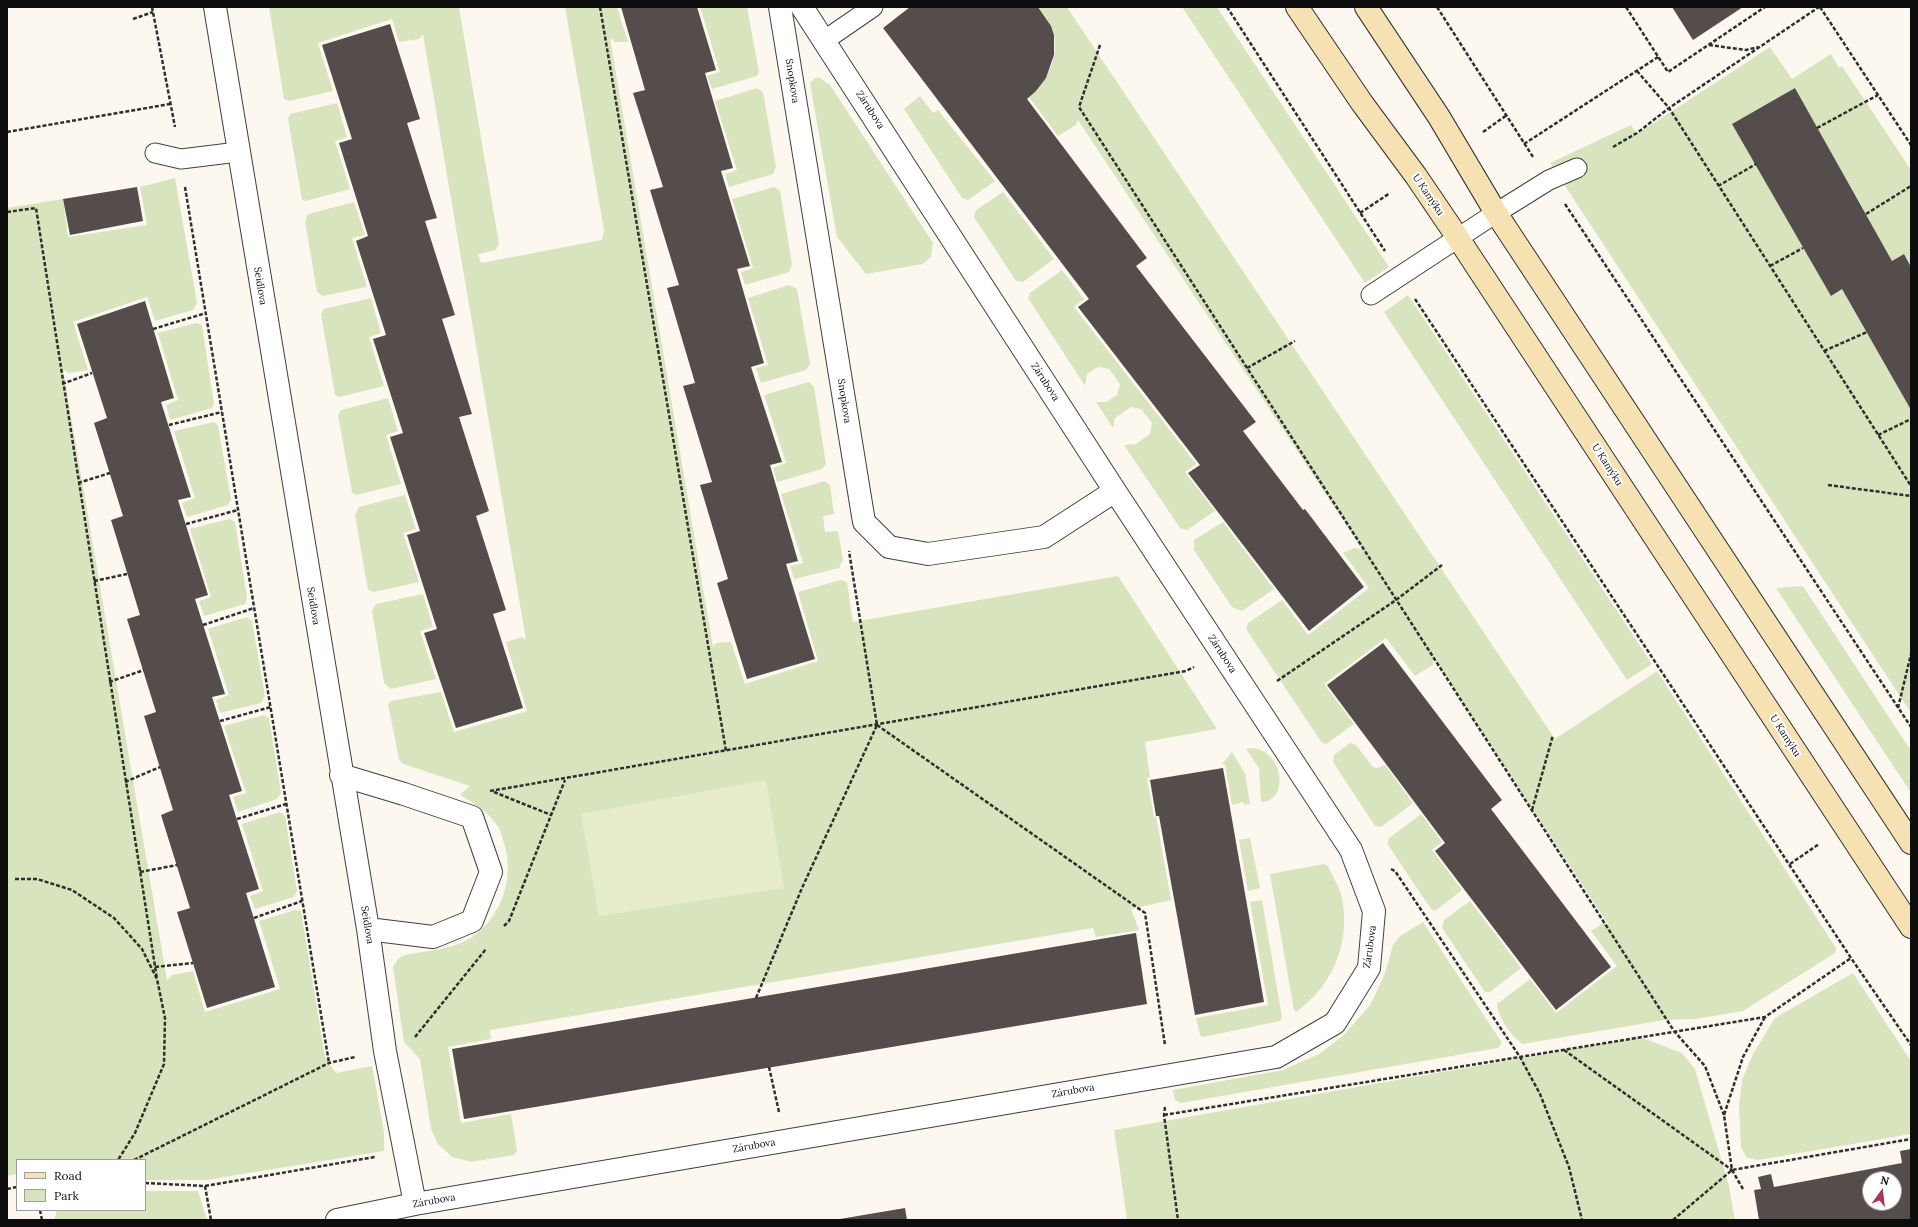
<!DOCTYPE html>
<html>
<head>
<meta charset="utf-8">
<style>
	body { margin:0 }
	#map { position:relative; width:1918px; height:1227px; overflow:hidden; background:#fdf8ef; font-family:Lora,serif }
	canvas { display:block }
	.frame { position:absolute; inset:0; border:8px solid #0d0d0d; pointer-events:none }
	.legend { position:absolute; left:16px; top:1159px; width:130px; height:52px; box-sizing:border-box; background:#fff; border:1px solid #9e9e9e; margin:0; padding:5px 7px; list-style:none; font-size:12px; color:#0d0d0d }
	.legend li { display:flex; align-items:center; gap:8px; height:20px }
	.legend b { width:20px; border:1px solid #9e9e9e }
	.north { position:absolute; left:1862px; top:1171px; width:40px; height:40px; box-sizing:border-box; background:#fff; border:1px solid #9e9e9e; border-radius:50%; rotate:15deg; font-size:11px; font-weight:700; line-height:16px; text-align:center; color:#0d0d0d }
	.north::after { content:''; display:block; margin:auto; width:14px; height:18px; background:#ac3651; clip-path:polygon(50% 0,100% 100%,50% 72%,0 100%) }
</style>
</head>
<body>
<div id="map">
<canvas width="1918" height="1227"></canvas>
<div class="frame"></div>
<ul class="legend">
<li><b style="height:5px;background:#f5e1b2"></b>Road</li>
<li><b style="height:11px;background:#d8e4bd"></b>Park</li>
</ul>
<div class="north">N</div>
</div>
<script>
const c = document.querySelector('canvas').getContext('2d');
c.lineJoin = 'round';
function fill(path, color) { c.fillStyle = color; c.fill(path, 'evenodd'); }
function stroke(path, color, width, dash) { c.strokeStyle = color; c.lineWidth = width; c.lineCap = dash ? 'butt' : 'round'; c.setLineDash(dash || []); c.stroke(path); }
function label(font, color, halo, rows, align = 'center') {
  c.font = font + ' Lora,serif'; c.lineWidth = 4; c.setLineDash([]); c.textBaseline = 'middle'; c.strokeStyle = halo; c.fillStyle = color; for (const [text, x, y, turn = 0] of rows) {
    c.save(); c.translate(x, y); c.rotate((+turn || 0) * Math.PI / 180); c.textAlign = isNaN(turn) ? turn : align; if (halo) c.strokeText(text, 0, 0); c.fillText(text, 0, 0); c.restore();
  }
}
fill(new Path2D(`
	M269,7H459L499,244L496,250L478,254L481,263L602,240L604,230L565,7H617L628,42H615L610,38L713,647L716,643L731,642L745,684L818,661L798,592L841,580L847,582L853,622L1118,576L1217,729L1145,742L1150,777L1147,778L1154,817L1156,816L1171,900L1131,909L1139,930L1096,937L1093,928L490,1030L491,1039L448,1047L461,1123L511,1114L517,1151L514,1155L471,1162L452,1157L438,1144L431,1129L420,1059L404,1042L393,967L398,959L402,956C425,950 451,951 472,937C502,917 515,876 504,843C502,838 501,832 499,828C489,813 476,804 460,795L470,786L403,764L399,759L388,704L391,701L441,692L454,732L527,711L506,642L522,637L526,640L423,34L419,39L399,42L392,19L318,43L333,91L289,101L284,99Z
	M700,7H747L759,72L757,76L712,89L707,76L720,72Z
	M1040,7H1067L1555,739L1657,671L1836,948L1835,953L1743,1011L1695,1019L1664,1020L1523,1044C1513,1039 1497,1016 1497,1004L1530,979L1556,1013L1617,966L1591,931L1603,923L1608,924L1434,658L1433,665L1415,676L1386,638L1324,684L1354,724L1326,744L1322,743L1246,629L1248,623L1282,600L1308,635L1369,588L1343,553L1354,548L1362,549L1078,120L1076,125L1058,136L1029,97C1048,81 1063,51 1051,27C1048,20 1043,14 1039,8Z
	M1182,7H1217L1389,267L1365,283Z
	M1770,47L1792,79L1831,54L1839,68L1842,66L1911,170V267L1904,254L1892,261L1795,88L1733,124L1831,295L1842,289L1911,410V713L1550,163L1631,125L1637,134Z
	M815,78H820L830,85L933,243L931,257L923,264L866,274L837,237L810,83Z
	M757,88L763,92L776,167L773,174L729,187L725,174L737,170L715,101Z
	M920,96L933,113L938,110L995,181L968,200L962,198L904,109Z
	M337,103L347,137L335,141L350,189L306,201L302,200L288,119L290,114Z
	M175,178L197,303L193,310L155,321L147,297L73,322L88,370L69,373L63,369L167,980L172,975L193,971L205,1012L280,989L259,921L295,910L301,911L325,1057L336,1073L372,1066L384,1132V1151L206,1180H145V1160H17V1174L7,1176V208L63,199L68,237L147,225L140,187Z
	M774,187L780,190L792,265L789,272L745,285L741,272L753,268L732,199Z
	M1003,192L1054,259L1023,282L1016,281L974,217L976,210Z
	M354,202L365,235L352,238L367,287L323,296L317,292L305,221L308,214Z
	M1062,270L1084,299L1074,307L1196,464L1185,472L1215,511L1187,530L1180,528L1124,445L1136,444L1150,434L1152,423L1141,409L1131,407L1115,418L1113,428L1096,402H1106L1117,395L1120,384L1109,369L1098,367L1087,374L1085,386L1028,298L1030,293Z
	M789,285L797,289L810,364L806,370L761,383L756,368L768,365L748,298Z
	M1408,295L1652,664L1627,680L1384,312Z
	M371,298L381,333L369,337L384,386L339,397L335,395L321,314L324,309Z
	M196,323L202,325L214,404L212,408L170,420L166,405L178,400L158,333Z
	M809,382L814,387L826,464L822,469L777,482L773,468L786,463L764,395Z
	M388,398L398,431L386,435L401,484L356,495L352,492L338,415L341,410Z
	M214,422L218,426L231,499L228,505L187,517L182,503L195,498L174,431Z
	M825,481L830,485L834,514L823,516L825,532L838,531L843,560L839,568L794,579L790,566L803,563L781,494Z
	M405,495L416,529L403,533L419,582L374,592L368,590L355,515L359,507Z
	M229,519L235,522L247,597L245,604L204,616L199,601L211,597L190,529Z
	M1223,522L1274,589L1242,611L1232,607L1194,550V540Z
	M1803,586L1911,751V793L1776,588Z
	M423,594L433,627L420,631L436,679L391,689L384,683L372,611L376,604Z
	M247,617L252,621L265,696L261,703L220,713L216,700L229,695L208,629Z
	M264,715L269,718L281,793L277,799L238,812L233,797L246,793L224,726Z
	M1350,743L1356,745L1373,767L1377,768L1385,765L1413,803L1381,827L1375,826L1333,762L1334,755Z
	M1252,748C1284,750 1290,802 1261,802L1259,768L1246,749Z
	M1232,752L1245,774L1250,804L1244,805L1243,802L1232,805L1225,764H1222Z
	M280,812L285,816L297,891L294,897L255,909L250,896L263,891L242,824Z
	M1421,814L1442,842L1432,850L1462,890L1435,911L1431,909L1388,845V839Z
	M1250,838L1260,888L1248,891L1239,840Z
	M1324,864L1328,866C1332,875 1338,885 1341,894C1352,940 1334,985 1296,1012L1294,1010L1270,874Z
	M1262,900L1282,1017L1280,1021L1203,1037L1200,1035L1196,1018L1268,1005L1250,902Z
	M1470,901L1521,968L1490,992H1485L1442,928L1444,920Z
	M1423,922L1502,1043L1498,1048L1181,1103L1175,1100L1173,1090L1283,1070L1319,1054L1344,1035L1370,1005L1384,976L1393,945L1400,936Z
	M1853,973L1911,1061V1134L1758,1160L1747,1158L1741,1148L1739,1106L1742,1080L1753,1054L1775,1018Z
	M1640,1037L1682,1053L1695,1069L1729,1186L1735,1220H1127L1114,1130Z
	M145,1191H198L207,1220H54L57,1210H145Z`), '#d8e4bd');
fill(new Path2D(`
	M766,780L784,888L599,916L581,814Z`), '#e7eccd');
fill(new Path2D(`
	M621,7H697L716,70L705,73L733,168L721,171L750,266L737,269L764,363L751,367L782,462L770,465L798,561L786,564L815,659L747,679L717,583L728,579L700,485L712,482L683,386L695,383L667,288L679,285L650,190L663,187L633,93L645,90Z
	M910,7H1038L1051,26L1054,35V55L1046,78L1036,91L1027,99L1147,258L1136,266L1256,422L1243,431L1303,510L1305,509L1364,587L1309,631L1188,473L1200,465L1078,307L1089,299L883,28Z
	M1672,7H1743L1693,40Z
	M390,24L420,119L407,123L437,218L425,221L455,315L442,319L472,414L459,417L489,511L476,516L506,610L493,614L523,708L456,728L424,633L437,629L407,535L420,531L390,437L403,433L373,339L386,335L356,241L368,236L339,143L352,139L322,45Z
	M1795,88L1892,261L1904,254L1911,267V410L1842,289L1831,296L1732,124Z
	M137,187L143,221L70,235L63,199Z
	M145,301L174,398L161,402L191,497L178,500L208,595L195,599L225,694L212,697L242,791L229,795L259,889L246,893L275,987L207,1008L177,912L190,908L161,815L173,810L144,716L156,712L127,619L140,615L111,520L123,516L94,423L107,418L77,324Z
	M1383,643L1502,800L1491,809L1611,967L1556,1010L1435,851L1445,843L1327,685Z
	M1223,768L1264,1002L1195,1015L1159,816H1156L1150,780Z
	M1136,933L1147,1004L464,1119L452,1049Z
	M1911,1149V1220H1759L1754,1190L1761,1189L1758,1177L1771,1174L1774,1187L1902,1163L1900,1151ZM1870,1179H1894V1203H1870Z
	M905,1208L907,1220H840V1219Z`), '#544d4b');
const lane = new Path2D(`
	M825,40L873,7
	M155,153L181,159L238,152
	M1371,295L1496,213L1549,180L1577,168`);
const street = new Path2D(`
	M215,7L368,929L385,1051L415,1204
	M780,7L864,522L889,547L928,554L1044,537L1115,491
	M341,775L404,794L472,817L491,872L472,921L433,937L368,929
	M337,1220L415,1204L1276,1057L1335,1023L1369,968L1374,911L1351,850L1115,491L802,7`);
const secondary = new Path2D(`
	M1297,7L1362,103L1416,176L1458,238L1911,927
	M1366,7L1439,117L1496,213L1911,843`);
stroke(lane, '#404040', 21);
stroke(street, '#404040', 24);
stroke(secondary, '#2f2f2f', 24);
stroke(new Path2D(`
	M152,7L175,127
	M600,7L726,751
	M1227,7L1385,251
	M1437,7L1533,157
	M1626,7L1668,72L1765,7
	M1820,7L1911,145
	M133,19L153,12
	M1100,45L1079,107L1674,1031L1705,1066L1724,1115
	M1709,45L1746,50L1758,47
	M1637,71L1669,108L1911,486
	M1817,128L1878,95
	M7,132L170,104
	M1483,132L1507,115
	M1524,144L1658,57
	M1613,147L1637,133L1669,108L1819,7
	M1718,186L1756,164
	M185,187L329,1063
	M1565,204L1911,727
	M7,212L36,208L157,979
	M1360,213L1390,193
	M1866,214L1911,186
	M1770,266L1803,248
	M1415,299L1851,958L1911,1045
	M153,329L206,313
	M1824,351L1867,332
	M1247,368L1295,341
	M62,384L92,373
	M169,425L222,412
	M1878,435L1911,419
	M78,483L110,473
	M1828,485L1911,496
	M186,524L238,510
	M94,581L127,574
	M203,625L254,608
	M1277,681L1396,600L1442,565
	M109,682L144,670
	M1898,708L1911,654
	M220,721L271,707
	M877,725L1145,913L1165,1045
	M125,782L160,767
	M490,791L1186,671L1194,667
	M494,792L551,815
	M1532,810L1553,735
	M237,819L286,804
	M1790,864L1819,844
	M1391,869L1395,871L1520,1057L1540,1094L1569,1167L1582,1220
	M140,872L177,865
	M15,879H37L72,890L114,918L142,949L157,979L165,1018L164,1064L135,1133L118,1160
	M254,918L302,901
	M504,926L509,921L565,780
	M155,967L193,963
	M756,998L802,888L877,725L849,551
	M415,1037L486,949
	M1564,1050L1732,1170
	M769,1067L779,1112
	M1165,1107L1164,1115L1178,1220
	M1164,1115L1765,1017L1851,958
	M134,1160L329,1063L355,1057
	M145,1183L205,1186L211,1220
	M205,1186L375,1157
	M7,1189L17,1187
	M1743,1189L1732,1170L1724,1115L1743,1057L1765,1017
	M40,1210L42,1220
	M1673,1220L1732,1170L1911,1139`), '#2f2f2f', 2.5, [4, 2]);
stroke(lane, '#fff', 19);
stroke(street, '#fff', 22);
stroke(secondary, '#f5e1b2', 22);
label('10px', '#0d0d0d', '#fff', [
	["Snopkova",792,81,81],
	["Zárubova",870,110,57],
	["U Kamýku",1428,195,56],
	["Seidlova",260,286,81],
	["Zárubova",1045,382,57],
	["Snopkova",844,401,81],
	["U Kamýku",1607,465,57],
	["Seidlova",313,606,81],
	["Zárubova",1222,654,57],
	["U Kamýku",1785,736,57],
	["Seidlova",367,925,81],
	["Zárubova",1370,947,-82],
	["Zárubova",1073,1091,-10],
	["Zárubova",754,1146,-10],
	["Zárubova",434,1201,-10]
]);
</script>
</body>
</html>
